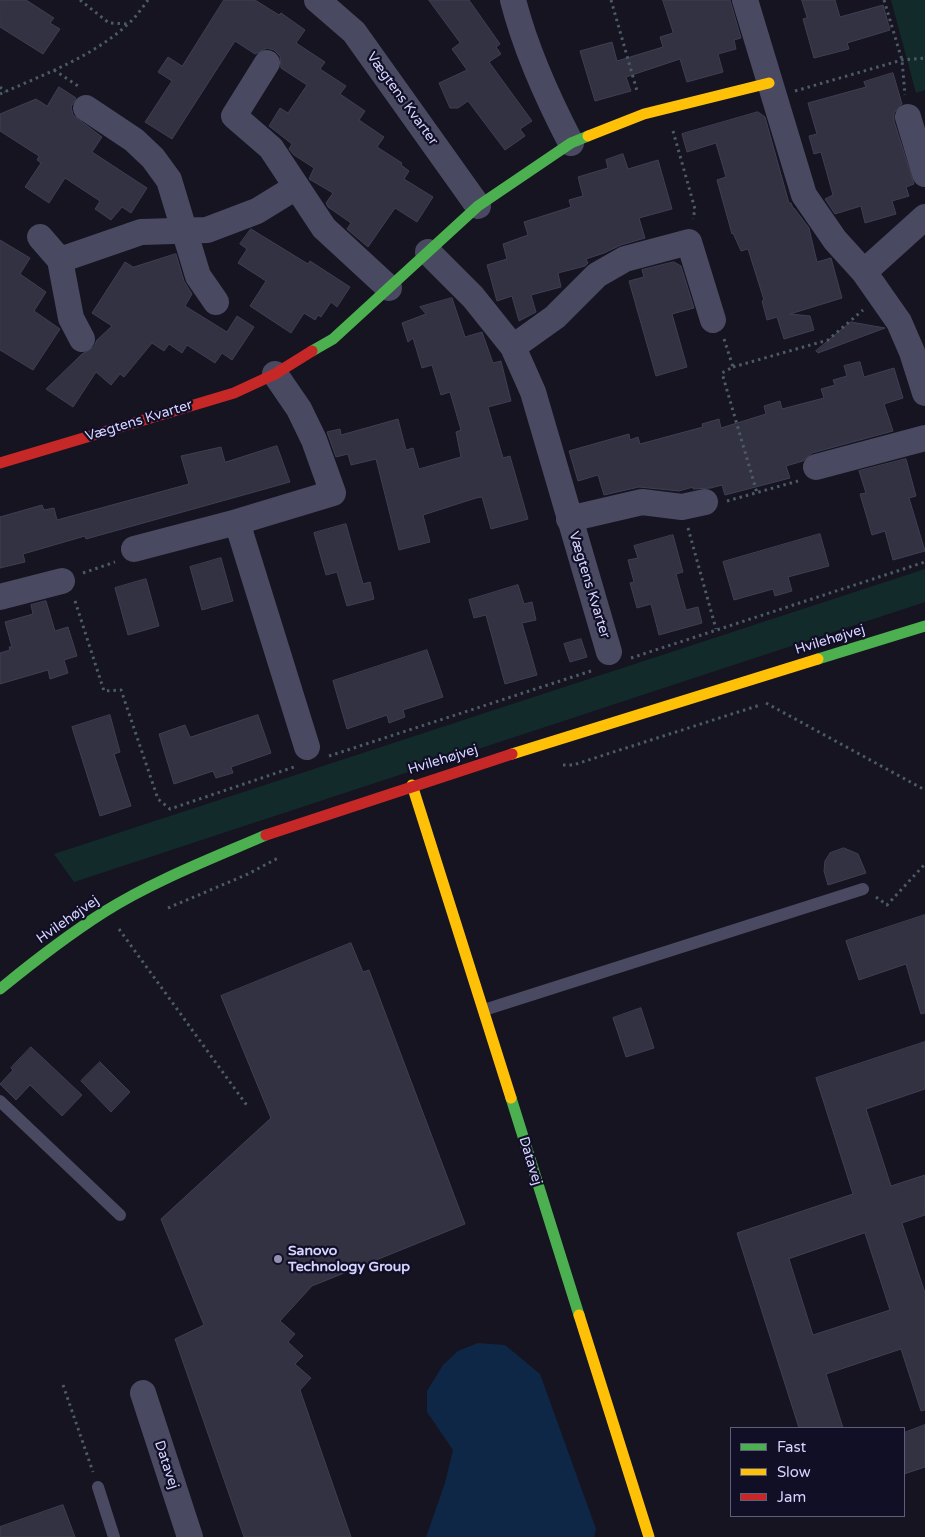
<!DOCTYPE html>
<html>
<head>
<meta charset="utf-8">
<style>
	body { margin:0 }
	#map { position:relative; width:925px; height:1537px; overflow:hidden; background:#151420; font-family:"Varela Round",sans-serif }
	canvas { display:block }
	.legend { position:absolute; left:730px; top:1427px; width:175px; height:90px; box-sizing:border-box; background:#110f25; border:1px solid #5f5d7c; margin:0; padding:6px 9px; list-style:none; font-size:15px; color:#d5d3ff }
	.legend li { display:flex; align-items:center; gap:10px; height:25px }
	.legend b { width:25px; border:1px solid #5f5d7c }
</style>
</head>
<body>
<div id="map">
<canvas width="925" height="1537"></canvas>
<ul class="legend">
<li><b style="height:6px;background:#4caf50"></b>Fast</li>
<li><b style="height:6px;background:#ffc107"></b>Slow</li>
<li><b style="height:6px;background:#c62828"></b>Jam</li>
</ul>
</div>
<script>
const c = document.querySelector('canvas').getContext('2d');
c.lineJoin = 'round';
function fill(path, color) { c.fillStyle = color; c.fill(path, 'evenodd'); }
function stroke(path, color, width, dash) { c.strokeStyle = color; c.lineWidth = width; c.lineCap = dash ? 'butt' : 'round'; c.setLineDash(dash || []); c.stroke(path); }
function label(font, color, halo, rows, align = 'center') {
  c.font = font + ' "Varela Round",sans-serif'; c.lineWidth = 4.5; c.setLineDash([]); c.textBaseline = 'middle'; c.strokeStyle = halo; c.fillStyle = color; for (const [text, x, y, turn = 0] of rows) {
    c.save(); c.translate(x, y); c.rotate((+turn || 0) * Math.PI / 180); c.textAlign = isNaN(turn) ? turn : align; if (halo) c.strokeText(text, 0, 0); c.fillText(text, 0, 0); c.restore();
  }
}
fill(new Path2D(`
	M891,0H925V90L916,93Z
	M925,569V602L74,882L54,854Z`), '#122b2a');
fill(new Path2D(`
	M478,1343L505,1345L540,1374L596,1529L594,1537H426L445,1483L453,1450L427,1412V1391L443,1365L458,1351Z`), '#0f2746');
const building = new Path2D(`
	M0,0H26L54,18L50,23L60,29L43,54L0,27Z
	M224,0H255L279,15L281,13L305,30L296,43L325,62L320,69L346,86L340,94L365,111L359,120L384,137L377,147L402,163L401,165L409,171L404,179L433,197L417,222L395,208L368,247L347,229L351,223L328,207L326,203L333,193L309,179L314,168L294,155L289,149L292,144L269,126L280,108L288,113L307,85L281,68L280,56L274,50L267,48L255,54L235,41L172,139L145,122L172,81L158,72L168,57L182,66Z
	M429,0H469L500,44L496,47L501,54L489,62L532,121L520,129L525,136L505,150L468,101L458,108H450L439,83L467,70L452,49L460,43Z
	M663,0H730L741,38L734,40L736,49L718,54L723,72L687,82L680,59L626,77L631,91L595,101L580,51L612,42L617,61L663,47L660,37L673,33Z
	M802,0H835L840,17L883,5L890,30L847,43L849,49L814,58L803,19L807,18Z
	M893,73L902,104L894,113V121L914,184L906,187L909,196L892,201L896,214L865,223L861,206L835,214L825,199L833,195L821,152L814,154L809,136L817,134L808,103L866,87L864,82Z
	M59,87L76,98L71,107L73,115L102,137L92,152L147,188L131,213L122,207L111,220L95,209L100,201L65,178L49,203L25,187L41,163L37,160L39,156L0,131V114L36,99L47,106Z
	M758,112L765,117L789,203H791L793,208H794L809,228L817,262L831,258L842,298L790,314L810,316L814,330L784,339L777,317L767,320L762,301L764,300L748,249L741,251L733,233L732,234L717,180L726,177L716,143L687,152L682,134Z
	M623,154L628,169L658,160L672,209L639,218L645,238L621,245L604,253L586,259L588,263L585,266L558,273L561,287L531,295L536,312L519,321L512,296L497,301L487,265L507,259L503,244L528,235L524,222L571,207L569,200L583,196L578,177L608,168L606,160Z
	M251,229L308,264L310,261L350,287L337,307L331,302L321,317L318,315L315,320L304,313L291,333L250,306L266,281L238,263L247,249L240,244Z
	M0,240L30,258L20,274L46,292L34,311L60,329L33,370L0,350Z
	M176,254L184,281L192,294L185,306L227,332L237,316L254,327L232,360L222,353L215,363L187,345L182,353L169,344L164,351L152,343L124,377L120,374L111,385L96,372L73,407L46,389L82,354L94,347L97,340L112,326L92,313L125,262L133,267Z
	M674,262L681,266L694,308L672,314L687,367L656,376L629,281L644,277L642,270Z
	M452,298L465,337L482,332L493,363L501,361L511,401L488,407L503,458L510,456L528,519L491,529L482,497L476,498L423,515L430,542L399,550L376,459L351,465L348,454L336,457L327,432L340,429L341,435L398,419L406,450L413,448L419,469L461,457L456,432L461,430L450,392L441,395L432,365L422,368L413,338L408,342L402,323L426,314L420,307Z
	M851,322L885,328L818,353L816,351Z
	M860,362L864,377L894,368L903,398L884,404L893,431L812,453L803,461L786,466L790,478L725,495L722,485L711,488L693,489V487L679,491L639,487L604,495L598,475L578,481L569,451L629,434L630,440L638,437L640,444L703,427L702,424L719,419L721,428L766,414L764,406L780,401L782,409L824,398L821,389L835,385L833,380L847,376L844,366Z
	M277,446L290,482L86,539L85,536L23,554L25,562L0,568V517L42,505L44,510L54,508L57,520L189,484L181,456L221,447L225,462Z
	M906,459L916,496L909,498L925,551L893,560L885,531L872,535L860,494L866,493L859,471Z
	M346,524L363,584L370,582L374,599L347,606L337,572L326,575L314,533Z
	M820,534L829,566L788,577L792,591L775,596L773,589L734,600L723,562Z
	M673,535L683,572L676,574L686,610L698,607L702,623L659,635L651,604L637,608L630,583L634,582L628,560L638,558L634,546Z
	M221,558L233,601L202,610L190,567Z
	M146,579L159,626L128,635L115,588Z
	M518,585L524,604L532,602L536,620L522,623L537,675L505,684L486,615L474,618L469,600Z
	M46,601L55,631L68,627L77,656L64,660L68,673L50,679L48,670L0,684V653L10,650L9,647H12L5,622L33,614L31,605Z
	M581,639L587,657L570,662L564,644Z
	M427,650L443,697L403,710L405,717L389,723L387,715L347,729L333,681Z
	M110,715L120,752L114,754L131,806L100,816L72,727Z
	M258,715L271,753L231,767L233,773L216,778L213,771L174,784L159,734L185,725L190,737Z
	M844,848L858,854L866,873L828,885L824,871L825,861L830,853Z
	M925,915V1013L921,1014L906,964L859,980L846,941Z
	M351,943L363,972L369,970L465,1224L312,1286L280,1321L295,1334L288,1342L303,1356L295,1364L311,1378L300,1390L351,1537H244L175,1339L204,1325L161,1219L271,1118L221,996Z
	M641,1008L654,1048L626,1057L613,1018Z
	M925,1042V1089L866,1109L891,1186L925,1175V1215L902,1223L925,1293V1410L921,1411L901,1349L826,1374L843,1428H799L737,1233L853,1194L816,1078ZM865,1233L890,1310L813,1335L789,1259Z
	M31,1047L82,1095L62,1116L30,1085L16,1100L0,1084L13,1070L11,1068Z
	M100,1062L130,1092L111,1112L81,1081Z
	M925,1425V1467L904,1474V1433Z
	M63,1505L75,1537H0V1527Z`);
fill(building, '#333242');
stroke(building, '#403e54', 1);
stroke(new Path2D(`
	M80,0L109,23L128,24
	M611,0L637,91
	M884,0L902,60L905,95
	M54,70L78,86
	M0,87L5,92
	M795,91L902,60L925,58
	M0,94C43,75 94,56 128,24C136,17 142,8 148,0
	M673,131L695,209L693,219
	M724,339L733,367L722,373L757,493
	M733,367L828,340L863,310
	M727,501L798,481
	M688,528L716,629
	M83,573L115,562
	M75,601L104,691L121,690L158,799L170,809L294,767
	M631,658L925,562
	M766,703L925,790
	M329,756L594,670
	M563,765H573L760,705
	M876,897L887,905L925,864
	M168,908L248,874L278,858
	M119,929L248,1107
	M63,1385L93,1472`), '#4b5b67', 3, [2.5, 4]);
stroke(new Path2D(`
	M484,1010L863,889
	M0,1101L120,1215
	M98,1487L114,1537`), '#494a61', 12);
stroke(new Path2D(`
	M317,0L354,32L478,206
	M513,0C526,51 547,97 571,143
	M745,0L804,195L835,240L864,272L899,322L912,352L925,393
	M267,63L234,116L271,148L324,228L389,288
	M86,108L134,140L153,158L169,180L198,276L216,302
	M908,117L925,174
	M40,237L60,260L71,318L82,339
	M428,252L473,297L513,347L533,392L609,652
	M60,260L141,232L207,230L257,211L296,187
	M864,272L925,217
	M513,347L555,317L597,275L625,259L689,242L713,320
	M816,467L925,438
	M569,519L642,502L682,507L705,502
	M237,522L307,747
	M134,549L237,522L333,493L314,440L299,409L275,374
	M0,597L62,581
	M143,1393L190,1537`), '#494a61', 26);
stroke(new Path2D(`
	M312,351L333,339L478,206L571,143L588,136
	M818,659L925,626
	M0,989C33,962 68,935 104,912C153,881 213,858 266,835
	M511,1098L579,1315`), '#4caf50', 11);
stroke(new Path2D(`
	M588,136L644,114L769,83
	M512,754L818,659
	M412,785L511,1098
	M579,1315L649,1537`), '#ffc107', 11);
stroke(new Path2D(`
	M0,463L234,393L275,374L312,351
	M266,835L512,754`), '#c62828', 11);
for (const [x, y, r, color] of [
	[278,1259,5,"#9290b1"]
]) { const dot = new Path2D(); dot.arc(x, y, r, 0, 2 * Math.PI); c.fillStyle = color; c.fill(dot); stroke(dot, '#110f25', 2); }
label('14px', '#d5d3ff', '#110f25', [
	["Vægtens Kvarter",402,99,54],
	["Vægtens Kvarter",139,421,-17],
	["Vægtens Kvarter",589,585,73],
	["Hvilehøjvej",830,640,-17],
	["Hvilehøjvej",443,760,-17],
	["Hvilehøjvej",68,920,-35],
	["Datavej",530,1161,73],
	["Datavej",166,1465,72]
]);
label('bold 14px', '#d5d3ff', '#110f25', [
	["Sanovo",288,1251],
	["Technology Group",288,1267]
], 'left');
</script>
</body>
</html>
